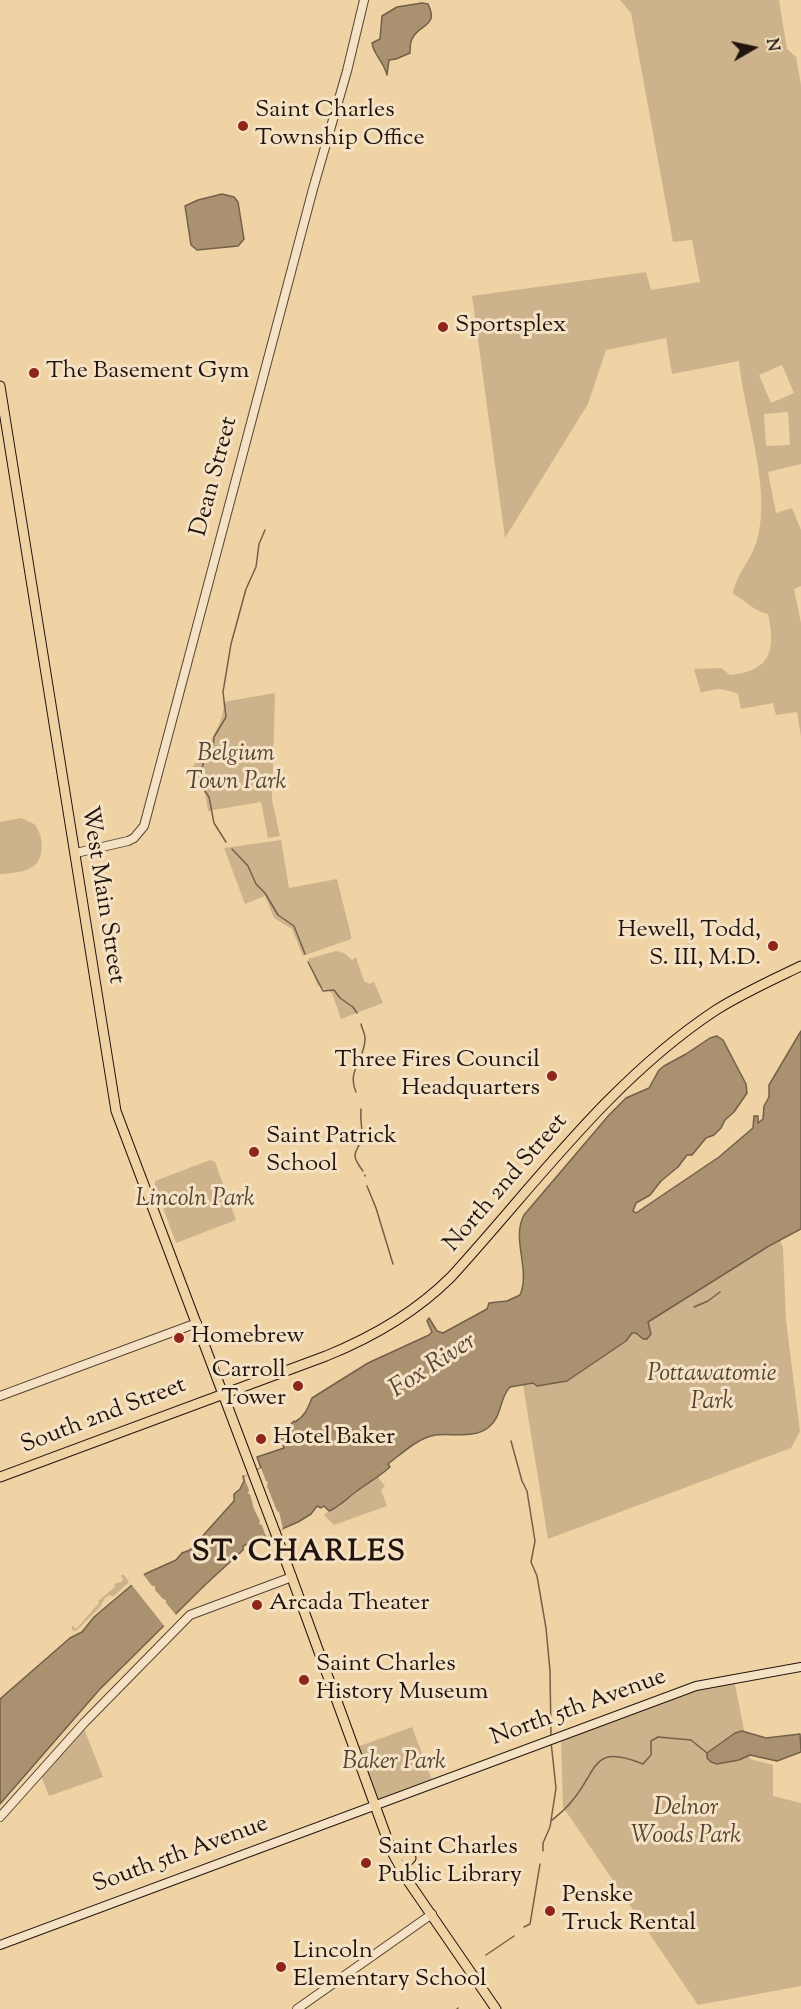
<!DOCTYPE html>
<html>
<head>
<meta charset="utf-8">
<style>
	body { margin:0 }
	#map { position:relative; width:801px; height:2009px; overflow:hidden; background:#f0d3a4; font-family:"Sorts Mill Goudy",serif }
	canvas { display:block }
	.north { position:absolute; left:723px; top:18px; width:60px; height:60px; -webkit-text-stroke:4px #f5e2c4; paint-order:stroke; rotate:81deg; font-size:16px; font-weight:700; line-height:24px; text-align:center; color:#21140f }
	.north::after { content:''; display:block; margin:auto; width:21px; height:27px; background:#21140f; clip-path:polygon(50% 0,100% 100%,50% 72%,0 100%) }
</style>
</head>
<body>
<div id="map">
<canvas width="801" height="2009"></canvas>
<div class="north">N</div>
</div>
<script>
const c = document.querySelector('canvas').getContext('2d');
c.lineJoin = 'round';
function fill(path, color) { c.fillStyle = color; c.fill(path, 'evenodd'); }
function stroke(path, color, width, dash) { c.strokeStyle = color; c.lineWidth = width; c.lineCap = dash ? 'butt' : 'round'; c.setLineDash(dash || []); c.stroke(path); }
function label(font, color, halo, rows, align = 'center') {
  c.font = font + ' "Sorts Mill Goudy",serif'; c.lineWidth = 6; c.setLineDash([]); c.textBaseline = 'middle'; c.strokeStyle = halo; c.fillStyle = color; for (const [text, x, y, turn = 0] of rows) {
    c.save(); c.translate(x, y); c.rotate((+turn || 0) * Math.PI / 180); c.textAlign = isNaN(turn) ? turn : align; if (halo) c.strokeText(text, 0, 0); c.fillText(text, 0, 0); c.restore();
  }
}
fill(new Path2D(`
	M620,0H779L787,49L796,57L801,85V464L768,472L776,513L792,508L801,530V586L794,589L801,623V737L797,712L776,715L773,703L741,709L738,694C722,688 717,688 701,693L694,669L721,668L730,675C771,671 776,650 768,614C753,611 747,601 733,594C736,574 752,559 757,540C772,488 744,415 739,361L672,374L666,338L606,350L588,404L505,538L472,296L646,272L651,290L700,282L692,240L673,242L631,13ZM782,365L794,393L771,403L759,375ZM788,412L790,445L766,446L764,414Z
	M275,693L272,800L280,836L268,838L261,802L208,811L205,794L192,768C203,752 227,721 223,702Z
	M21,818C25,820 31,822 34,824C43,833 45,855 36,864C27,873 12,873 0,874V822Z
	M281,840L289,888L337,879L351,935V939L303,956L292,929L274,918L265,896L245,904L224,848Z
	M336,951L344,953L352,960L356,957L364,981L369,984L374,982L383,1003L341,1019L332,993L317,985L308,959Z
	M210,1160L215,1162L236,1220L176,1243L155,1186V1181Z
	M780,1240L783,1248L786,1320L800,1431L791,1448L548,1539L523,1385L533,1383L627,1338L632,1333H636L643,1339H647L651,1334L648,1322Z
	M378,1477L385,1486L381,1490L387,1506L334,1525L324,1515L329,1511L339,1507L360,1488Z
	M121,1575H124L129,1582L113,1597L110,1595L105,1598L100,1607L76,1631L72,1630V1625L76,1629L99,1603L98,1601L115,1587L114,1584L123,1581Z
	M734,1680L750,1759L773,1765V1796L801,1803V1986L698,2005L563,1807L561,1738L696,1688Z
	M83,1726L103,1777L49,1796L39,1771Z
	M412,1727L432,1780L379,1801L357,1747Z`), '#cdb38b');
const water = new Path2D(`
	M422,3L428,4C439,27 420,23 412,39C410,43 410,49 410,53L396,59L389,60L387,75C384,62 373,54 372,43L380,39L382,16L397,7Z
	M222,194L234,197L238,202L244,239L238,246L197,250L191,245L185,206L198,200Z
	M801,1031V1229L769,1246L648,1322L651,1334L647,1339H643L636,1333H632L626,1341L567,1381L537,1386L533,1383L510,1387C499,1398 502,1417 489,1427C475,1439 452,1433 435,1435C418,1438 401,1454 388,1464L390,1467C380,1476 368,1483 357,1491C347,1498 341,1506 329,1511L324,1506L321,1508L317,1506L311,1514L298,1522L243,1546V1550L205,1585L100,1689L0,1804V1699L70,1638L82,1632L94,1617L145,1574L176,1560L182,1553L190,1550L234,1501V1494L240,1489L244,1481L243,1476L245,1477L261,1468L257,1457L284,1448L280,1436L294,1421L295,1422C305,1416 308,1408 312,1398L368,1363L429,1335L432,1332L427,1321L429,1318L437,1331L443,1333L487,1309L489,1303L507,1301L520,1295C531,1270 511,1239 524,1215L609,1115L626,1098L649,1088L659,1070L664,1066L686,1054L710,1038L717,1036L723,1040L746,1084L747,1093L734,1112L725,1120L721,1128L714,1135L706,1138L692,1155H687L678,1167L661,1181L650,1195L636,1203L633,1211L636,1213L719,1157L753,1128L754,1116H758V1123L763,1119L764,1106L769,1097V1085Z
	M742,1731L766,1738L800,1734L801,1752L777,1761L750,1755L739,1760L717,1764L711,1762L707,1758V1753L735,1733Z`);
fill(water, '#aa9271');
stroke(water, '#73604a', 1.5);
fill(new Path2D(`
	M261,1468L266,1481L268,1482L267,1486L277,1511L279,1512L283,1529L266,1537L262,1525L259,1524L260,1521L254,1509L250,1494H248L249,1490L244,1477Z
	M143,1574L152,1586H155V1590L163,1599L166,1600V1603L177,1616L165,1627L131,1584Z`), '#f0d3a4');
stroke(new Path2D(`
	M226,842L214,823L209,797L201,785L200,776L204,761L213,750L214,737L226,717L223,692L231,644L246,589L256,567L259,544L265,530
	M232,849L248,866L256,884L265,893L278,915L294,926L305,954
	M308,962L323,991L334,990L340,998L353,1007L357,1013
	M356,1092C346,1071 366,1058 365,1038C365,1033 362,1029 361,1024
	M361,1109C360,1118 362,1126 362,1134C361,1153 346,1149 363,1171
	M365,1175V1176
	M367,1186L376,1208L393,1264
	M694,1307L708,1301L720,1292
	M511,1441L522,1481L527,1491L535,1541L531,1562L537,1576L546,1628L550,1671L551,1738
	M551,1821C558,1815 566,1809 572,1801C599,1769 591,1743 643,1764L651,1755V1741L658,1737L691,1740L707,1753
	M543,1851V1843L550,1827L556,1788L551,1742
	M524,1927L530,1924L540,1864
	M486,1955L514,1936
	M457,2009L458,2008`), '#73604a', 1.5);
const tertiary = new Path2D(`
	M76,853L128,841L134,838L144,826L313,189L347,71L364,0
	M0,1396L197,1323
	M0,1817L84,1723L190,1615L292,1577
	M297,2009L432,1914`);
const secondary = new Path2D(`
	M0,1945L696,1686L801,1667`);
const primary = new Path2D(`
	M0,386L116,1111L277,1537L392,1852L408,1881L496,2009
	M0,1477L326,1356C373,1337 415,1313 451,1277C535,1185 610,1080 716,1010C743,993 772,980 801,966
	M392,1852L411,1858L404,1865V1874`);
stroke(tertiary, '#554434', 10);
stroke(secondary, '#21140f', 10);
stroke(primary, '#21140f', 11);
stroke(tertiary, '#f5e2c4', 8);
stroke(secondary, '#f5e2c4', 8);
stroke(primary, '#f0d3a4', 9);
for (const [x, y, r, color] of [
	[243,126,6,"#8f2418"],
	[443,327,6,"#8f2418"],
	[34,373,6,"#8f2418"],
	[773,946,6,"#8f2418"],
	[552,1076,6,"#8f2418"],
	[254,1152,6,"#8f2418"],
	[179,1338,6,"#8f2418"],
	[298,1386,6,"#8f2418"],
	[261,1439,6,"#8f2418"],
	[257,1605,6,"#8f2418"],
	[304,1680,6,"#8f2418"],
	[366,1863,6,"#8f2418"],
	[550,1911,6,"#8f2418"],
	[281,1967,6,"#8f2418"]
]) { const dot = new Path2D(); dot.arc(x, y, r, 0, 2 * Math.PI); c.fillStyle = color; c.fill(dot); stroke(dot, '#f5e2c4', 2); }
label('24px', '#21140f', '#f5e2c4', [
	["Saint Charles",255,112],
	["Township Office",255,140],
	["Sportsplex",455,327],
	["The Basement Gym",46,373],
	["Hewell, Todd,",761,932,"right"],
	["S. III, M.D.",761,960,"right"],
	["Three Fires Council",540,1062,"right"],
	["Headquarters",540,1090,"right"],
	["Saint Patrick",266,1138],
	["School",266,1166],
	["Homebrew",191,1338],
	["Carroll",286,1372,"right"],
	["Tower",286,1400,"right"],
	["Hotel Baker",273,1439],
	["Arcada Theater",269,1605],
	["Saint Charles",316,1666],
	["History Museum",316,1694],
	["Saint Charles",378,1849],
	["Public Library",378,1877],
	["Penske",562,1897],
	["Truck Rental",562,1925],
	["Lincoln",293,1953],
	["Elementary School",293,1981]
], 'left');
label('24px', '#21140f', '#f5e2c4', [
	["Dean Street",216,477,-75],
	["West Main Street",101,895,81],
	["North 2nd Street",507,1184,-49],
	["South 2nd Street",104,1417,-21],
	["North 5th Avenue",579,1709,-20],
	["South 5th Avenue",181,1856,-20]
]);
label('italic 24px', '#554434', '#f5e2c4', [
	["Belgium",236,756],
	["Town Park",236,784],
	["Lincoln Park",195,1201],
	["Pottawatomie",712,1376],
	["Park",712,1404],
	["Baker Park",394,1764],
	["Delnor",686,1810],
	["Woods Park",686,1838]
]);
label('italic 26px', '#584636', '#f5e2c4', [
	["Fox River",434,1367,-33]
]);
c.letterSpacing = '1.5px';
label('bold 30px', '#21140f', '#f5e2c4', [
	["ST. CHARLES",299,1555]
]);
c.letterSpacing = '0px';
</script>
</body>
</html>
